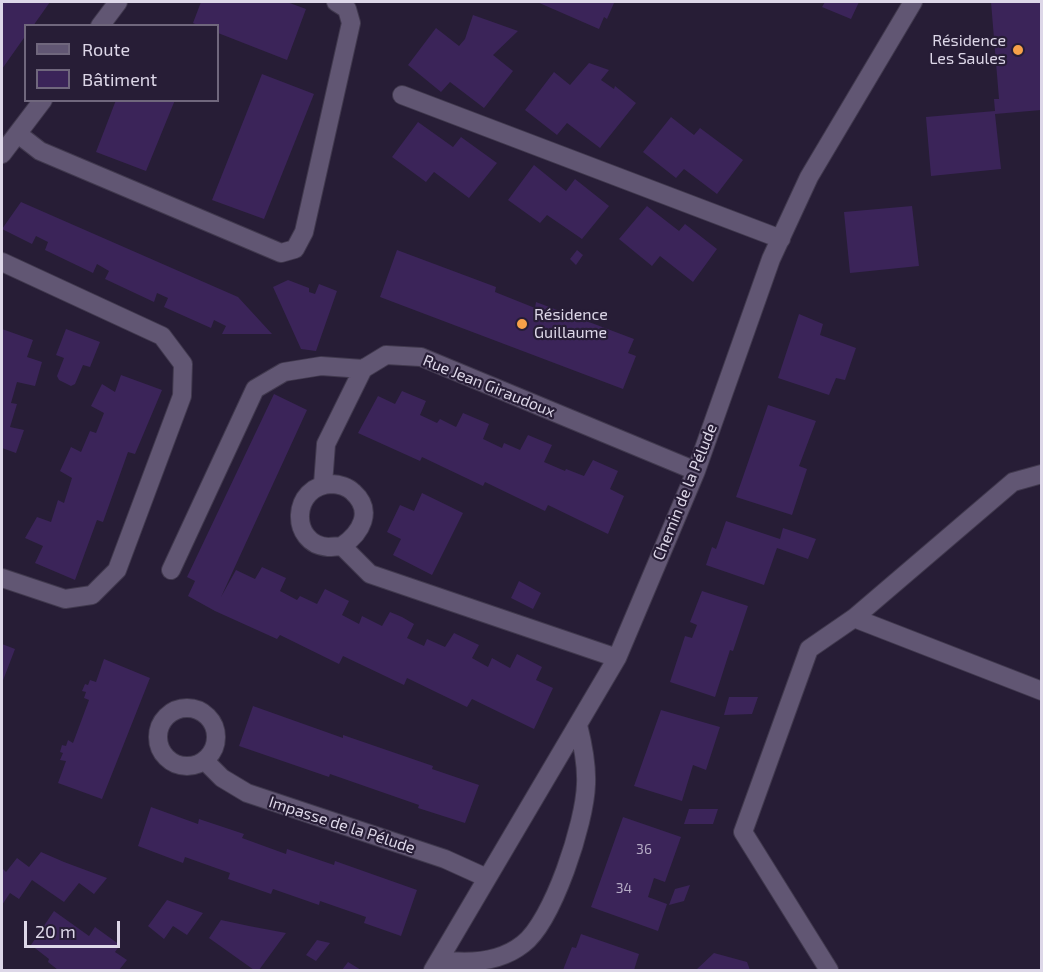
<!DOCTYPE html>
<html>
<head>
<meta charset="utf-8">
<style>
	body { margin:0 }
	#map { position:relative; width:1043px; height:972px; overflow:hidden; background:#271d36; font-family:"Exo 2",sans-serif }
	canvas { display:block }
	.frame { position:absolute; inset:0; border:3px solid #ddd7e8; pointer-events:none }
	.legend { position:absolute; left:24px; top:24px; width:195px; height:78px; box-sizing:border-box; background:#271d36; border:2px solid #70677d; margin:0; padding:8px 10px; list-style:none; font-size:18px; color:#ddd7e8 }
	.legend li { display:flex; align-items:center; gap:12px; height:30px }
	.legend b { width:30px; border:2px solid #70677d }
	.scale { position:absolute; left:24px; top:921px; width:96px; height:27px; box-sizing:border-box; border:3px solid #ddd7e8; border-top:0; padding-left:8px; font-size:18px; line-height:21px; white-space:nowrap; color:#ddd7e8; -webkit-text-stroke:4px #271d36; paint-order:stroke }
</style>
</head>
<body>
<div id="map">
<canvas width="1043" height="972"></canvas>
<div class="frame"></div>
<ul class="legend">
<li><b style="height:8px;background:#615673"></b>Route</li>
<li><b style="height:16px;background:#3b2459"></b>Bâtiment</li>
</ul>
<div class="scale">20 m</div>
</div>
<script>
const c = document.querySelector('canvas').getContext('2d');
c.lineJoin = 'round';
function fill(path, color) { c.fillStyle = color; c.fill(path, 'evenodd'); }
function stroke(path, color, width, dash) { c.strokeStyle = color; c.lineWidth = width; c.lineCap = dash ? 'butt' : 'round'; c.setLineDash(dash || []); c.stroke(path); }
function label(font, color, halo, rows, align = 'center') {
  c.font = font + ' "Exo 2",sans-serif'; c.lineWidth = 4.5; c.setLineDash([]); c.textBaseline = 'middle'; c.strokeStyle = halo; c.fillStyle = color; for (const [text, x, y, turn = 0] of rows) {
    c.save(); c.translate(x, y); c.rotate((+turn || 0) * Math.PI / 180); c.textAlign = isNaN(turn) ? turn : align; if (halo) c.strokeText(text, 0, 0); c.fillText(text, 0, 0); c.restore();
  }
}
fill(new Path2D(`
	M2,2H50L33,26H26V35L2,69Z
	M201,2H287L306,9L287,60L218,33V26H200L193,23Z
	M537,2H610L614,3L607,19L604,17L599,29Z
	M825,2H859L851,19L822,7Z
	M991,2H1041V110L995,114L1001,169L931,176L926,117L995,111L994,99H999Z
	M473,15L518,31L493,55L513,71L484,108L450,82L441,92L408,65L436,28L459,46L465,39Z
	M589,63L609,70L601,80L614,89L615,86L636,103L600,148L567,123L557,135L525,110L554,72L570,85Z
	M262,74L314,94L264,219L212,200Z
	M116,100H175L146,171L96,152Z
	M671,117L694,135L700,128L743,160L717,194L684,169L676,178L643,152Z
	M418,122L453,147L461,137L497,163L469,198L434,172L426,182L392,157Z
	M534,165L566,191L575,179L609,206L582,239L547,215L540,223L508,200Z
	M21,202L238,297L272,334H222L226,326L214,320L211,328L164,307L168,298L157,293L154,302L105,279L109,271L97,264L93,273L45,250L48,242L36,236L32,244L2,229Z
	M647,206L679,231L685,224L717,249L693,282L660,256L652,266L619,239Z
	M912,206L919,266L850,273L844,212Z
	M397,250L496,287L495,292L535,308L536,302L634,339L628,353L636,356L623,389L380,297Z
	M577,250L583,255L576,265L570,259Z
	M288,280L309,288V292L315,294L319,284L337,291L316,351L301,349L273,287Z
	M799,314L823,324L820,335L856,348L845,380L836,378L829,395L778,378Z
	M2,329L33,340L27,357L42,362L35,386L17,382L11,403L17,404L10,427L24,430L16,453L2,448Z
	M66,329L100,342L90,367L83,365L75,384L71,386L59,380L57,376L64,358L56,355Z
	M121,375L162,390L135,454L128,452L103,522L97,520L75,580L35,563L43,546L25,538L37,517L51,522L58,500L64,503L72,478L60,471L71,447L81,452L90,431L96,433L104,413L91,406L102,384L115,392Z
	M402,391L426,401L420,415L437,423L440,419L456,427L463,413L489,424L483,439L502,448L504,443L520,450L528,435L552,445L544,462L565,471L566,469L584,476L593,460L618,471L610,489L624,496L608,534L548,505L545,511L485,482L483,486L422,457L420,461L358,433L378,396L395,404Z
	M274,394L307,410L221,597L236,570L255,579L262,567L286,578L280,591L297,600L300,596L317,604L325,589L349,601L342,615L359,624L362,616L382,626L390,612L402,617L414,624L407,638L424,646L427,639L445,647L454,633L479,645L472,658L488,667L492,658L510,668L517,654L542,667L536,680L553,688L534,729L472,699L467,707L407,678L404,685L343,656L339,664L280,635L277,639L215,611L188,596L195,581L187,577Z
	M768,405L816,421L799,466L807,469L792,515L736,497Z
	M422,493L463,513L432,575L393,555L401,539L387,532L400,505L414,511Z
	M726,521L780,539L783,528L816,539L808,559L777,548L764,585L706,565L712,547L716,549Z
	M519,581L541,593L533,609L511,598Z
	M702,591L748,606L733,651L730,650L715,697L670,682L685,636L692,638L697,625L690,622Z
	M2,644L15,649L2,683Z
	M104,659L150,678L102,799L58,783L66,761L60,760L63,753L60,752L62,745L66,746L68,740L73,743L89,700L84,698L86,692L82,691L85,684L88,685L90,680L96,682Z
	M729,697H758L752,714L724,715Z
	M253,706L343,738V735L433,766L432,769L479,785L465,823L418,808L419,805L330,774L329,777L239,746Z
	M661,710L720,727L706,770L693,765L682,801L634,786Z
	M151,807L198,824L199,819L244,834L242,838L286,854L287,849L334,865L335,861L417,890L401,936L364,923L366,917L320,901L319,905L273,889L271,894L228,879L230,873L185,857L183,863L138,846Z
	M689,809H718L713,824H684Z
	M623,817L681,837L665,882L654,878L648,897L667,904L658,931L591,907Z
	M41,852L64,862L107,878L94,894L79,883L64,902L32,880L19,899L10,893L2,905V868L6,872L17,858L29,867Z
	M690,885L684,901L669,905L675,889Z
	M167,900L203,913L187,935L173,926L164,939L148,926Z
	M54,911L89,936L95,927L120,945L115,952L127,960L119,970H58L48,962L49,959L31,945Z
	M221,920L249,926L286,933L259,970H254L209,938Z
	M581,934L639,954L634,970H563L572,947L576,948Z
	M317,940L330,943L316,961L306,955Z
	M714,953L747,962L750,970H696Z
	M348,962L361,970H342Z`), '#3b2459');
const minor = new Path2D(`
	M100,26L118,2
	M402,95L781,239
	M18,134L40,151L281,253L295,249L304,232L351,23L347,9L336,2
	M2,154L43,100
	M2,262L162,336L183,364L182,396L117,570L92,595L65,599L2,578
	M323,484L326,444L363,369L386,355L421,357L696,471
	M342,546C361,533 374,511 353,492C348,487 339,484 332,484C291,485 289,544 328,547C333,547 338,546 342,546L370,574L617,658
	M171,570L255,389L284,372L321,366L363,369
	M854,618L1013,482L1042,474
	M158 737a29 29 0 1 1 58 0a29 29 0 1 1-58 0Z
	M205,761L222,778L247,793L445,859L487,878
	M440,960C469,964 499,963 523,944C553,921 585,823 586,784C587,764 583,745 578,725
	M433,970L617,658L696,471L771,259L809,177L913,2
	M829,970L743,832L809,649L854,618L1042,691`);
stroke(minor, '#41394e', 20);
stroke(minor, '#615673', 18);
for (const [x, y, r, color] of [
	[1018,50,6,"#f7a149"],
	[522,324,6,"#f7a149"]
]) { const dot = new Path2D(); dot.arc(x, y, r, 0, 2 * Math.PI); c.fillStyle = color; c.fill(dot); stroke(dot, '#271d36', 2); }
label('14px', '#b4aac4', null, [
	["36",644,849],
	["34",624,888]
]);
label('16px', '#ddd7e8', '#271d36', [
	["Résidence",1006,41],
	["Les Saules",1006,59],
	["Résidence",534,315,"left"],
	["Guillaume",534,333,"left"]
], 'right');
label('16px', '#ddd7e8', '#271d36', [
	["Rue Jean Giraudoux",489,386,22],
	["Chemin de la Pélude",685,492,-68],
	["Impasse de la Pélude",342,825,18]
]);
</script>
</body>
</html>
